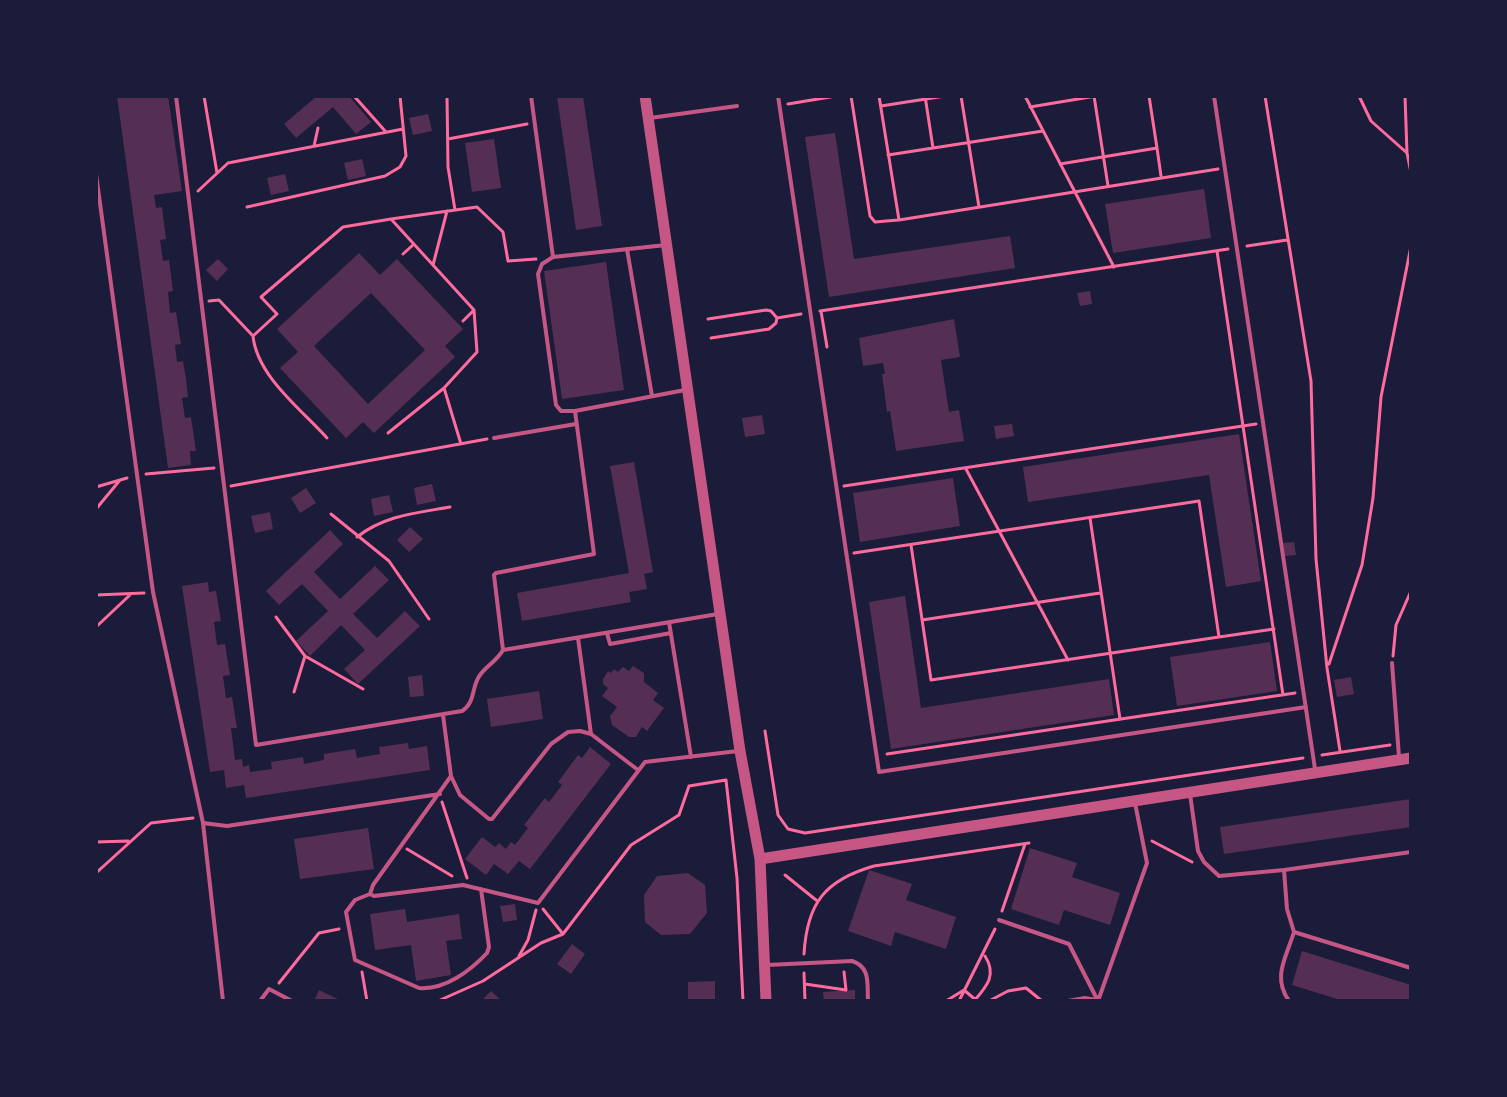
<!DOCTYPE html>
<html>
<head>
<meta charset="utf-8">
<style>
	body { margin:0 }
	#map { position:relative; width:1507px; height:1097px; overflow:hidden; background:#1b1b3a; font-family:"Exo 2",sans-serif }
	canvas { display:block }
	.frame { position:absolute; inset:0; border:98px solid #1b1b3a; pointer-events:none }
</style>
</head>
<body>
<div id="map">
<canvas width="1507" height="1097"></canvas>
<div class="frame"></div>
</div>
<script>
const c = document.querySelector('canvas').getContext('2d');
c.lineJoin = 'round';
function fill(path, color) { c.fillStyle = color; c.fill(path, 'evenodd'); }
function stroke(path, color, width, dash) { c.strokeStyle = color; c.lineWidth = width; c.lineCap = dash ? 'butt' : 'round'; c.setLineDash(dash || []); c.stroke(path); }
fill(new Path2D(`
	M117,96H168L182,191L154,195L156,208L162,207L166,239L160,240L163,261L169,260L173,291L168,292L170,313L176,312L181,344L175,345L177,362L183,361L186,379L188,397L182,398L185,418L191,417L196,451H190L191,465L168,468Z
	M317,96H349L371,122L356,134L333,107L296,138L284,124Z
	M557,96H583L602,226L576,230Z
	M428,114L432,131L413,135L409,118Z
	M835,133L854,259L1010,236L1015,268L829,297L805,137Z
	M494,139L501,188L472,192L465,143Z
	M362,159L366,176L348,180L344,163Z
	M285,174L289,191L271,195L267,178Z
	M1204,189L1211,238L1113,253L1105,204Z
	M359,253L380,275L397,259L463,329L445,346L455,357L374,433L363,422L346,438L280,368L298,352L277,329ZM371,293L425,350L368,404L314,346Z
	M218,259L228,269L217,281L206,270Z
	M606,262L624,390L562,399L544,271Z
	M1090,291L1092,304L1080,306L1077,293Z
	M954,319L960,357L941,360L949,412L959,410L964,441L896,451L890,411L887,412L882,374H885L883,363L863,366L859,338Z
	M762,415L765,434L745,437L742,418Z
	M1012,424L1014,436L996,439L994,426Z
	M1239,434L1261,581L1226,587L1209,475L1028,502L1023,467Z
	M634,462L653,572L644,574L647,589L629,592L631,602L522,621L517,593L629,573L610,466Z
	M953,478L960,526L860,542L853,493Z
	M432,484L436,501L417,505L414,488Z
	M306,488L316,503L300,513L291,498Z
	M389,495L393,512L374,516L371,499Z
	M270,512L273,529L255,533L251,516Z
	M410,527L423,539L409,552L397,540Z
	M330,530L343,544L314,572L340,599L375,566L389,580L353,614L377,638L405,611L420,626L358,684L344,669L365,650L341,625L310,656L296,641L328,611L302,584L279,605L266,591Z
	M1294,542L1296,555L1285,556L1283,543Z
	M208,582L209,592L216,591L221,621L214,622L217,645L225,644L230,675L223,676L226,698L232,697L237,728H231L235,760L242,759L243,767L249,765L250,772L272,769L271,762L303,757L304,764L324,760V754L355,749L357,758L380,754L379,747L408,743L409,749L427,746L430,770L246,798L244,785L226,788L224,770L210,772L182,586Z
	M905,596L921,708L1109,679L1114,715L891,749L869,602Z
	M1270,642L1277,691L1177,706L1170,657Z
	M633,666L644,673V682L658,693L653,700L664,708L647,731L642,727L636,737H629L612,725L610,716L617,707L602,696L608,688L603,684V679L608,671L611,673L614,669L618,672L623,667L629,671Z
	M422,675L424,696L410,697L408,677Z
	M1351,677L1354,694L1337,697L1334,680Z
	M539,691L543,719L491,727L487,699Z
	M590,747L611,764L530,869L519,861L508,874L494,864L486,875L465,859L482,837L495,847L499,843L506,849L511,842L515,845L528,828L524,825L545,798L549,802L562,785L558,782L578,755L582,758Z
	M1411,799V827L1224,854L1220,827Z
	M368,828L374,869L300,879L294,839Z
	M1030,848L1077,863L1072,877L1120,893L1110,925L1064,910L1059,925L1011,909Z
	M869,870L912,884L906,900L956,917L946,949L895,932L891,946L848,931Z
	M688,873L705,885L707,913L690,934L661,935L645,922L644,895L657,876Z
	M515,904L517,920L503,922L500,906Z
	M405,909L407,922L459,914L462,939L446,941L451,975L416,981L411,945L375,950L370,914Z
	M572,944L585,954L571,974L557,964Z
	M1302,951L1411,985V1001H1344L1292,985Z
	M715,981V1001H688V982Z
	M319,990L342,1001H314Z
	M855,990V1001H824L823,992Z
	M491,991L502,1001H481Z`), '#542f53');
stroke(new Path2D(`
	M204,96L217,173
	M354,96L386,132
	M447,96L448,167L455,210
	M851,96L870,216L875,222L898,220
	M879,96L899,220L1218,169
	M925,96L933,148
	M961,96L979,207
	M1025,96L1114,267
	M1094,96L1108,186
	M1265,96L1311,381L1316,559L1327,668L1340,751
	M1359,96L1371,121L1407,153
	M1405,96L1407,153L1411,173
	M788,104L836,96
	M881,106L945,96
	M1030,107L1096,96
	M448,139L527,124
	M314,146L318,128
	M1157,148L1161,176
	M888,155L1043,131
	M1060,164L1157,148L1149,96
	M198,191L228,163L403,129
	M247,207L385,176L400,167L406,156L400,96
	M1247,246L1287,240
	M1217,251L1283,695
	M403,254L414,244
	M433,265L447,211
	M209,301L219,300L253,336
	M820,311L1228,249
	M821,311L827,347
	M777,318L801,314
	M708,319L766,310L771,311L777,318L776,323L769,329L711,338
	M463,321L474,310
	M388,433L444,388
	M327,438C301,409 257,376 253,336L277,314L261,297L343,227L391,219
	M461,444L444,388L477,352L474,310L391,219L477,207L503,232L508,261L536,259
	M966,469L1068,660
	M146,474L214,468
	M231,486L487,439
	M844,486L1256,424
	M96,487L127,478
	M96,509L120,480
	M331,514L389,561L429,619
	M1090,518L1120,719
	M357,537C385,515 417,513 450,507
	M854,553L1199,501L1219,637L931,680L911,545
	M96,595L144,593
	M276,617L305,656L363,689
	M922,620L1100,593
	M96,627L131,594
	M1219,637L1274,629
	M1393,656L1396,625L1411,591
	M1329,664L1362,565L1373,498L1381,397L1411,246
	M294,692L305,656
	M765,731L778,815L788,829L805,833L1303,758
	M887,754L1295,693
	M1322,755L1390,745
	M442,802L467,878
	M1152,841L1192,862
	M96,842L128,841
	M407,849L452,876
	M96,873L151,823L193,818
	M785,875L816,900
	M543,909L563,934
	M1002,911L1025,844
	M804,954C807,903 825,880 874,866L1029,843
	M519,956L528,940L536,910
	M362,972L367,1001
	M804,973L805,1001
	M279,983L319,933L339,929
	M805,984L846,990L844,972
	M438,1001L483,981L541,943L563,934L631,845L679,815L689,786L726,780L737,878L743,1001
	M946,1001L964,990L977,1001
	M959,1001L995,929
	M974,1001C987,986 997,975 985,956
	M989,1001L1008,991L1026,988L1042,1001`), '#ff6b9d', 3);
stroke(new Path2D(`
	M176,96L256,745L462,711C476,702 471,687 480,675C487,665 497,661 503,650L718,614
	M531,96L553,257L542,264L538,274L556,405L561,411H575
	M778,96L879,772L1306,707
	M1214,96L1315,769
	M650,118L737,106
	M96,174L153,592L203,823L227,826L440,794
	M627,249L652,396
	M553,257L666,245
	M494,438L576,424
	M669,622L691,757
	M607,633L610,644L671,633
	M578,638L591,734
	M503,650L494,575L496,573L594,554L575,411L685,390
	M1392,663L1399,757
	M443,715L451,776L373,885L370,894L374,896L463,885L538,903L645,762L738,751
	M451,776L460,795L489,819H492L551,744L568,732L580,731L591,734L638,770
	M1190,794L1198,851L1204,862L1219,876L1284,870L1287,909L1294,932L1411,968
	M203,823L223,1001
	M1284,870L1411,852
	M370,894L355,900L346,912L355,960L419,988C445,990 470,971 487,953L489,947L481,889
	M999,920L1069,944L1098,1001L1147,863L1135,803
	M767,965L852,961C871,967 867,984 868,1001
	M260,1001L269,989L292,1001
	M1068,1001L1085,998L1096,1000
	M1289,1001C1272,977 1286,958 1294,932`), '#c65784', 4);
stroke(new Path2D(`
	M645,96L740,751L760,859L766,1001
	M760,859L1411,758`), '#c65784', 11);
</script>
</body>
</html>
